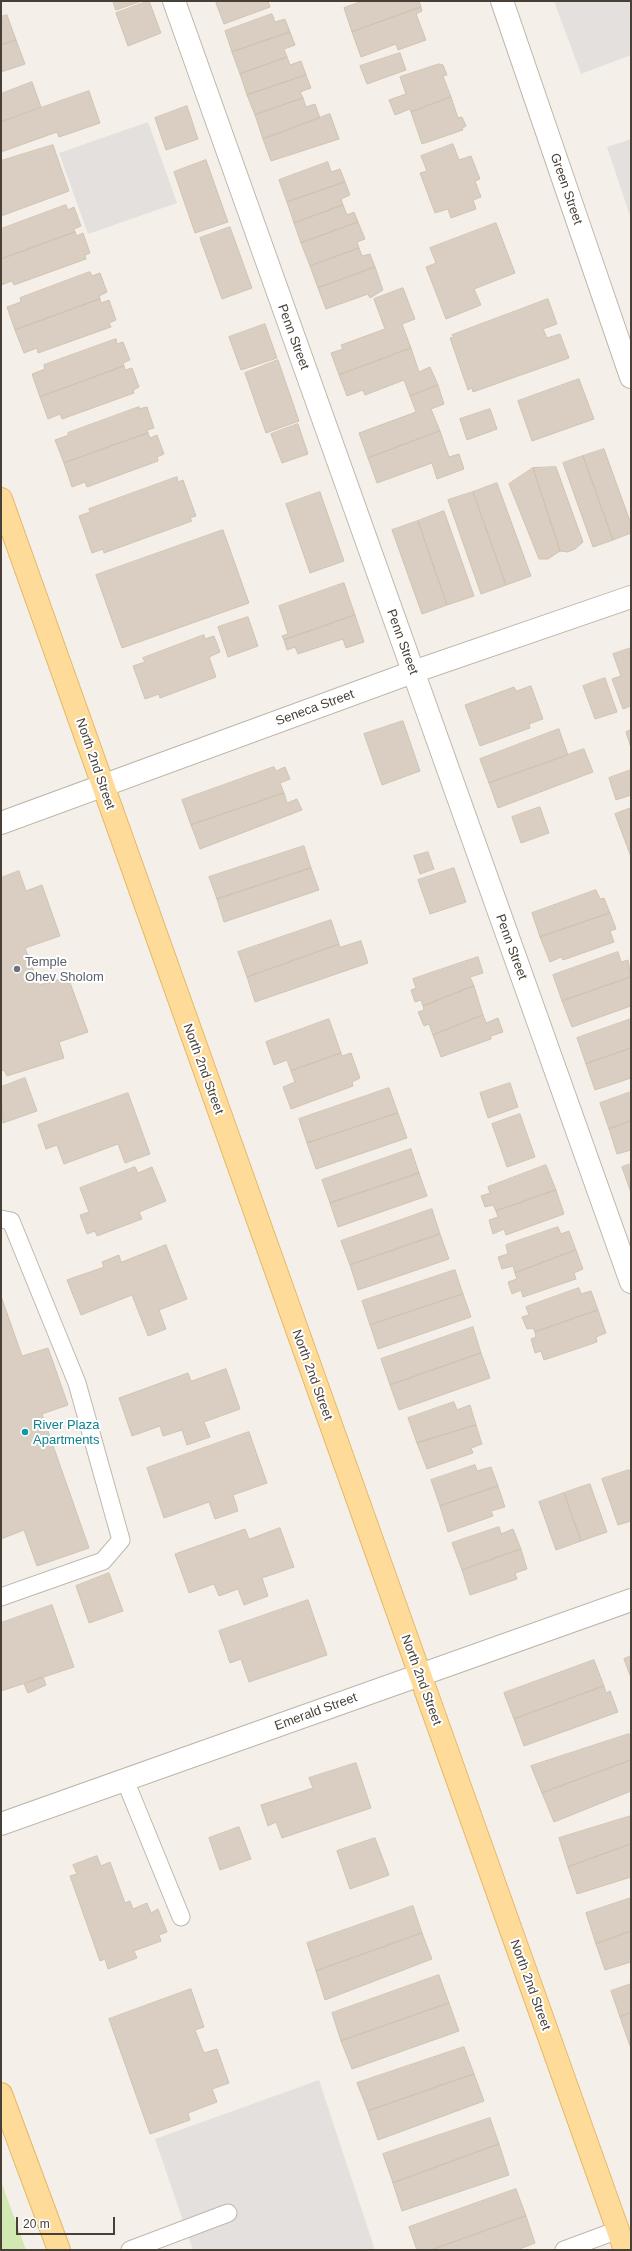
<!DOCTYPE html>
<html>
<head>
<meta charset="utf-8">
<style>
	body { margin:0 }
	#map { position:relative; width:632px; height:2251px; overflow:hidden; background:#f4f0e9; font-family:Arial,sans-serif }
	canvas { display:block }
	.frame { position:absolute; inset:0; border:2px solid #484037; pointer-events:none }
	.scale { position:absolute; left:16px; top:2217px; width:99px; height:18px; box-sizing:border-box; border:2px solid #484037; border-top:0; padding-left:5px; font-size:12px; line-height:14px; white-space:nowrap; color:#484037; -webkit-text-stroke:3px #fff; paint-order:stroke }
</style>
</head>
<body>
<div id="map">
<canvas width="632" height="2251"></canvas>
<div class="frame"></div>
<div class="scale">20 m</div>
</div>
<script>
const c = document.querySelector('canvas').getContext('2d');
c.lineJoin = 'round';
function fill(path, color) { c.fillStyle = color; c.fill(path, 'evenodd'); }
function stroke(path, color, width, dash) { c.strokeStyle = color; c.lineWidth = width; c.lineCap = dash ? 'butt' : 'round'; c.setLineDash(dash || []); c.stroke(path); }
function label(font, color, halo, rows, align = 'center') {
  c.font = font + ' Arial,sans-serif'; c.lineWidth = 4; c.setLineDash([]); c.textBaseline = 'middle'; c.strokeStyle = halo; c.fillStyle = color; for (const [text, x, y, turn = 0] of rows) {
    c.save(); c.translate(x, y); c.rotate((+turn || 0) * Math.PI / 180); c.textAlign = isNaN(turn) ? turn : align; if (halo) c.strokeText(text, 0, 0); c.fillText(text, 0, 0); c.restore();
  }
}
fill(new Path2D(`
	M1,2181L26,2250H1Z`), '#d2e8b2');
fill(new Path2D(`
	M554,1H631V55L581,74Z
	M148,122L177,203L88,234L59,153Z
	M631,139V219L607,147Z
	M319,2080L375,2250H193L155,2139Z`), '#e3e0dd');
const building = new Path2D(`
	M113,1H142L116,10Z
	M149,1L161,33L128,46L116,13Z
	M222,1H268L270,7L224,24L216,3Z
	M363,1H419L421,7L352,32L344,8Z
	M421,7L422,11L416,14L426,40L398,50L396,44L361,57L352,32Z
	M272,14L275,22L285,19L290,32L232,52L225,31Z
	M7,15L16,40L1,45V17Z
	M290,32L295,45L284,49L287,57L240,74L232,52Z
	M16,40L25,64L1,72V45Z
	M400,53L406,70L367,84L360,66Z
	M287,57L290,65L301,61L306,75L247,95L240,74Z
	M439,64L443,65L447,75L443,76L451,97L411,112L410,109L395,115L389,100L406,94L400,77Z
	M306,75L311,88L300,92L303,98L255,115L247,95Z
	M32,82L41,107L1,122V94Z
	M89,91L100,123L59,137L57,132L1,152V122Z
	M451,97L458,118L462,117L466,126L462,128L463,130L422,144L411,112Z
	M303,98L306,107L315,104L320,118L263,139L255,115Z
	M187,106L198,139L166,150L155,118Z
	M330,114L339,139L271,161L263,139Z
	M453,144L459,160L471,156L480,179L475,181L481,197L473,200L476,209L451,218L448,209L435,213L420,173L427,171L421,156Z
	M53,145L69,191L1,216V161Z
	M206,160L228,222L195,233L174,172Z
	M328,162L331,172L340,169L345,182L287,202L279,180Z
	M345,182L350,195L341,199L343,205L294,223L287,202Z
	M66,205L68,210L74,207L81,226L74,229L75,232L1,259V229Z
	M343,205L347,215L354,212L358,222L301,243L294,223Z
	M358,222L365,239L357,242L359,248L310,266L301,243Z
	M496,223L515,273L474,289L481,305L446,319L426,267L436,263L430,248Z
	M230,227L252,288L222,299L200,238Z
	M75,232L77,236L83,233L90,253L85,255L86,259L14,285L12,281L1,285V259Z
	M359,248L362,256L370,254L375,267L318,288L310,266Z
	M375,267L383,290L370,298L368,294L326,309L318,288Z
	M90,272L92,276L100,273L107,292L99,296L100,299L15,330L7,307L21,302L20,298Z
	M403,288L415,319L402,324L411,348L339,375L331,353L343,349L341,345L385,329L374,299Z
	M100,299L101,303L109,300L116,320L109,323L111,327L38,353L37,348L24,353L15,330Z
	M548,299L557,324L543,329L547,338L560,334L569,358L473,392L472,388L468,390L450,338L454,337L452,335Z
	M265,324L277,358L241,370L229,337Z
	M116,339L117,344L123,342L130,360L123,363L124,366L40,397L32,374L45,369L44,365Z
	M411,348L419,372L430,367L438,385L410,396L404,380L365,395L363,390L347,396L339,375Z
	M278,360L299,421L266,433L245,373Z
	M124,366L125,370L132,368L139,387L133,390L134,393L62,419L60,414L48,419L40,397Z
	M579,379L594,419L532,441L518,401Z
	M438,385L444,404L431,409L440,431L368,458L359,433L416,412L410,396Z
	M139,407V409L147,407L154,428L147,430L148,433L64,463L55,440L69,435L68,433Z
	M490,409L497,429L467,440L460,419Z
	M298,424L308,454L282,463L271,434Z
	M440,431L449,457L459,454L464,469L437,479L432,463L377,483L368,458Z
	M148,433L150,438L157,435L164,454L157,457L158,461L87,487L85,482L72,487L64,463Z
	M604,449L631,524V533L613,540L583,456Z
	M583,456L613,540L593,547L563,463Z
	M556,467L583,542L575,549L568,552L560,551L533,468Z
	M533,468L560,551L548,559H539L509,484Z
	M177,477L178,482L183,480L196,516L190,518L192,521L104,553L103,549L92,553L79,516L90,512L89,509Z
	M497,483L531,576L506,585L473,492Z
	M320,492L344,561L310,573L286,504Z
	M473,492L506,585L481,594L448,500Z
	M444,511L474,596L447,605L418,521Z
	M418,521L447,605L422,614L392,530Z
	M223,530L249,603L122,648L96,575Z
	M344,583L355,615L284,640L282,636L288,634L279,606Z
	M355,615L364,642L346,648L343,639L298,654L295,647L287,650L284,640Z
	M248,617L258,646L228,657L218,627Z
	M204,635L205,639L214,636L220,652L209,657L216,677L160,698L159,694L145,699L133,666L145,662L143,658Z
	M631,648V706L623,709L612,679L621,676L613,654Z
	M605,678L617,712L595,719L583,686Z
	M531,686L543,719L529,724L530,728L480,746L465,705L514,687L516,691Z
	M403,721L420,771L382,785L364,734Z
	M559,729L568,755L489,783L480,759Z
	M631,730V748L626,732Z
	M584,749L593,772L498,808L489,783Z
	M274,767L276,771L285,767L290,779L280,783L284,793L191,825L182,800Z
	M631,770V795L616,800L609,778Z
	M284,793L287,803L297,799L302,810L200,849L191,825Z
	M540,807L549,833L521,843L512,817Z
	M631,808V857L615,814Z
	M304,846L311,868L217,899L209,877Z
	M428,852L434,869L420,874L414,856Z
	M311,868L319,890L224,922L217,899Z
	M454,868L466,902L430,914L418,880Z
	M19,871L26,891L42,885L60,936L25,948L39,985L68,977L88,1032L59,1042L64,1058L7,1076L4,1070L1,1071V878Z
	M596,890L600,899L604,898L610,913L540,937L532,913Z
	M610,913L616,929L610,931L614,942L563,960L561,957L550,962L540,937Z
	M331,920L339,944L247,977L238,952Z
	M361,941L368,963L255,1002L247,977L339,944L340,947Z
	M618,952L621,962L628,960L631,977L562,1001L553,975Z
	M478,957L483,973L470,977L474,986L423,1006L421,1000L415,1002L411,990L416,988L413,979Z
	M631,977V1006L572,1027L562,1001Z
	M474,986L483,1015L433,1035L429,1024L424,1026L418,1012L424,1010L423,1006Z
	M483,1015L486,1023L498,1018L503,1032L491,1036V1039L441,1057L433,1035Z
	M329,1019L341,1053L291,1071L287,1060L274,1065L266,1042Z
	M631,1019V1048L586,1064L577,1038Z
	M631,1048V1078L595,1090L586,1064Z
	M341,1053L342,1056L351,1053L360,1078L352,1082L353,1086L291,1109L283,1087L295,1082L291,1071Z
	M25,1078L37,1111L3,1123L1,1087Z
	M510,1083L518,1107L488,1118L480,1093Z
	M389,1088L398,1113L307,1143L299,1119Z
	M631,1092V1121L609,1129L600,1103Z
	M128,1093L150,1154L125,1163L118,1144L64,1164L57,1145L46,1149L38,1125Z
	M398,1113L407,1138L316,1169L307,1143Z
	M520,1114L535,1157L507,1167L492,1124Z
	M631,1121V1150L617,1154L609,1129Z
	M411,1149L419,1173L330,1203L322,1180Z
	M631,1164V1193L622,1167Z
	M546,1165L556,1190L496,1211L493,1205L485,1207L481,1196L490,1193L488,1187Z
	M135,1167L138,1173L152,1167L166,1201L139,1212L142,1219L97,1236L95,1231L87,1234L80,1215L89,1212L80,1188Z
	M419,1173L427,1196L338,1227L330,1203Z
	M556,1190L564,1214L506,1235L504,1229L493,1234L489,1220L498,1217L496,1211Z
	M432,1209L440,1234L350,1265L341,1241Z
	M558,1227L561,1234L569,1231L576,1250L515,1273L513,1266L502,1269L498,1257L508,1254L506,1245Z
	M440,1234L449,1259L358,1290L350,1265Z
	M166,1245L187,1299L159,1310L166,1329L148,1336L132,1295L81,1315L67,1280L104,1267L102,1262L119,1255L121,1262Z
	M576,1250L583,1269L574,1273L576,1279L523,1297L521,1290L512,1294L508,1282L517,1279L515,1273Z
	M455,1270L463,1294L370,1325L362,1301Z
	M579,1288L581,1294L591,1291L598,1310L535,1332L533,1328L527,1329L522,1317L529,1315L526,1307Z
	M463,1294L471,1317L378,1349L370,1325Z
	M1,1296L22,1356L48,1348L53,1362L68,1405L42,1414L89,1548L37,1566L24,1530L1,1539Z
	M598,1310L606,1333L596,1337L597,1342L544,1360L541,1351L535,1353L531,1339L536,1337L535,1332Z
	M473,1327L481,1353L390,1385L381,1359Z
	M481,1353L490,1378L399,1410L390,1385Z
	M226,1369L240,1409L204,1422L210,1437L187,1445L182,1430L163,1436L160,1426L132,1436L119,1398L188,1373L191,1381Z
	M454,1402L457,1410L470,1405L476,1425L417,1443L408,1418Z
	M476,1425L482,1444L471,1448L473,1453L427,1469L417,1443Z
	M249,1432L267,1483L233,1495L238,1511L215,1519L209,1502L164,1518L147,1468Z
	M475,1465L477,1471L491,1467L498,1486L440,1506L431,1480Z
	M629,1470L631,1477V1521L618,1525L602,1479Z
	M590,1484L607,1532L581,1541L564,1493Z
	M498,1486L505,1507L491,1511L493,1516L448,1532L440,1506Z
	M564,1493L581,1541L556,1550L539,1502Z
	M499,1527L501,1534L513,1529L521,1549L462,1570L452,1543Z
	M280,1528L294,1567L262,1578L268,1596L244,1605L238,1589L219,1596L214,1584L189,1593L175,1554L245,1529L249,1539Z
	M521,1549L527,1569L515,1573L517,1579L470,1595L462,1570Z
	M109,1573L123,1611L89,1623L76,1586Z
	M308,1600L327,1655L249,1682L241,1659L230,1663L219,1631Z
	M52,1605L74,1667L1,1691V1623Z
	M631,1656V1678L624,1659Z
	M594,1660L604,1686L514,1719L504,1693Z
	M43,1677L46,1685L28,1693L24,1684Z
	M604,1686L606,1693L610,1691L618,1712L524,1746L514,1719Z
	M629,1734L631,1739V1760L542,1793L531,1766Z
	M631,1760V1791L554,1822L542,1793Z
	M356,1763L371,1808L282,1838L276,1822L268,1826L261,1805L313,1788L309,1778Z
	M631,1816V1844L568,1867L559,1838Z
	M239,1827L251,1859L220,1870L209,1838Z
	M375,1838L389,1875L350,1889L337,1851Z
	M631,1844V1877L577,1894L568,1867Z
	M97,1856L101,1866L110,1862L125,1903L130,1901L133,1909L147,1903L151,1913L158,1909L167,1932L159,1935L161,1941L134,1951L137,1958L108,1969L105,1959L100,1961L70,1876L77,1874L73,1865Z
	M631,1898V1931L596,1944L586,1913Z
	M413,1906L422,1933L316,1971L307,1943Z
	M631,1931V1962L605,1970L596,1944Z
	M422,1933L432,1959L325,2000L316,1971Z
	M439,1975L449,2003L341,2041L332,2013Z
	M631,1984V2013L620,2017L611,1991Z
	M191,1989L204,2027L195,2030L204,2053L217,2049L229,2083L212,2089L217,2102L188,2113L190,2120L150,2134L109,2019Z
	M449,2003L459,2031L352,2069L341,2041Z
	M631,2013V2046H630L620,2017Z
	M464,2047L474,2074L368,2111L357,2083Z
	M474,2074L484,2101L378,2140L368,2111Z
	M490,2118L499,2144L393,2183L383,2154Z
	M499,2144L509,2175L402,2211L393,2183Z
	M516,2189L526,2216L431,2250H417L409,2227Z
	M526,2216L535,2243L517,2250H431Z`);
fill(building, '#d9cec1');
stroke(building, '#d1c3b1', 1);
const service = new Path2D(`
	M1,1219L11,1221L77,1383L121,1540L103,1561L1,1597
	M125,1780L181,1917
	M130,2250L228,2213
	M564,2250L618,2230`);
const minor = new Path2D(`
	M174,1L631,1282
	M502,1L631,377
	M1,823L413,672L631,597
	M1,1824L631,1600`);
const primary = new Path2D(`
	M1,499L625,2250
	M1,2094L59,2250`);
stroke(service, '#c0b7ab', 19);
stroke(minor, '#c0b7ab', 24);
stroke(primary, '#e4b867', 24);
stroke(service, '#fff', 17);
stroke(minor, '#fff', 22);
stroke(primary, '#fedb98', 22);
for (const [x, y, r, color] of [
	[17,969,4,"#6b7280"],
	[25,1432,4,"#0f9aa8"]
]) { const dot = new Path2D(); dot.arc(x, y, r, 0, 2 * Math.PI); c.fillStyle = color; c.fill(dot); stroke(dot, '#fff', 1.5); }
label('13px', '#484037', '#fff', [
	["Green Street",566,189,71],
	["Penn Street",293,337,70],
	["Penn Street",402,642,70],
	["Seneca Street",315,708,-20],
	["North 2nd Street",95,764,71],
	["Penn Street",511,947,70],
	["North 2nd Street",203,1069,70],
	["North 2nd Street",312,1375,70],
	["North 2nd Street",421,1680,70],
	["Emerald Street",316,1712,-20],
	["North 2nd Street",530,1985,70]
]);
label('13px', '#5b616d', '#fff', [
	["Temple",25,962],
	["Ohev Sholom",25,977]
], 'left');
label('13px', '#0d838f', '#fff', [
	["River Plaza",33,1425],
	["Apartments",33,1440]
], 'left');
</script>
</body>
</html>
